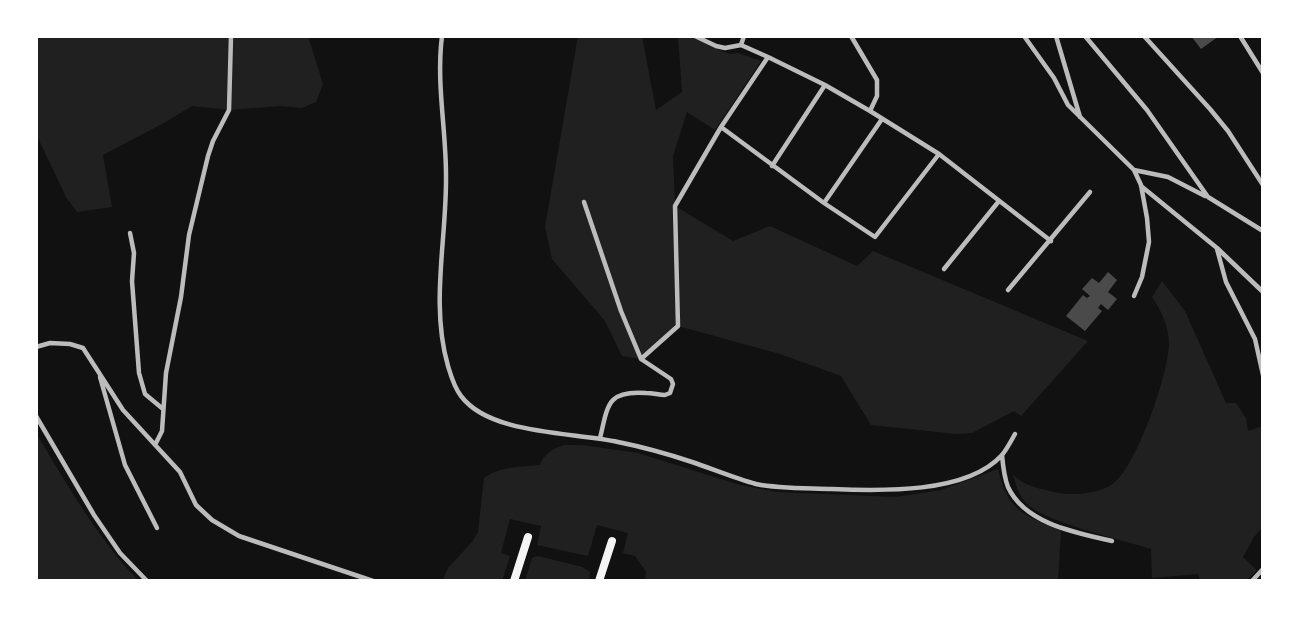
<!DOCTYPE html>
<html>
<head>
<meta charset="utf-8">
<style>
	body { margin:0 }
	#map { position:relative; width:1299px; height:617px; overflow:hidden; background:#111; font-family:Cabin,sans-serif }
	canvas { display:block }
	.frame { position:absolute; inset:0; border:38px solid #fff; pointer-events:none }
</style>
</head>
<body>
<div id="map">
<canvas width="1299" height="617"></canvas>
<div class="frame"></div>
</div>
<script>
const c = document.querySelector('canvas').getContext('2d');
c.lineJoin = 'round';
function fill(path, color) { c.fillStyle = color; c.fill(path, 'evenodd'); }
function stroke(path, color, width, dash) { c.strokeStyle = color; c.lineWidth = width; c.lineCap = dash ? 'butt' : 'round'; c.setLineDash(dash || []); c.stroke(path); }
fill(new Path2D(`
	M36,36H308L323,84L316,102L302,108L281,106L229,110L192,106L162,124L103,155L112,207L77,212L66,197L36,134Z
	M578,36H642L656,110L682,92L678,36H691L719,50L730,54L738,53L761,61L715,130L687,112L673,156L675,206L733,241L770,226L857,266L873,251L1088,341L1021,416L1014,411L972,433L956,434L871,425L841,376L780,354L678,326L641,359L622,356L605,321L552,259L545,227Z
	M1162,281L1185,311L1226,403H1236L1246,418L1248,431L1263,426V527L1254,537L1243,557L1257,570L1246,581H1200L1198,574L1152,578L1151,549C1123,540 1045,522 1027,504C1018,495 1016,485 1013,474C1022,485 1035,487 1049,491C1066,496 1096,495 1111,485C1136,470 1169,372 1169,344C1169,327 1161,310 1152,297Z
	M36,433C67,484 97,538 139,581H36Z
	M564,445H582L638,453L740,485L777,492L895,497L941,490L998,469C1000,477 1002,485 1006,493C1016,515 1041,522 1061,531L1058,581H645L646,572L635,556L623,553L628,533L597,525L588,556L537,545L541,526L510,519L501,553L510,556L502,581H442L448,568L472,542L478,532L484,478C500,466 521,467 540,465C543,454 554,448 564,445Z
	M538,556L582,567L590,572L589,581H525L532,558Z`), '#202020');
fill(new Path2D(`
	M1191,36H1219L1201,49Z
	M1108,272L1117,280L1108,292L1117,299L1108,310L1101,304L1098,308L1102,311L1085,331L1066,316L1083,295L1087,298L1090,296L1082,289L1092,278L1099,283Z`), '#4a4a4a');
stroke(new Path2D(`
	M442,36C436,83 446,128 446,175C447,238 430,304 448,366C451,376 454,387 461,396C490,435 573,432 618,442C643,447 668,454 692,462C713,469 734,478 756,484C781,489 807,488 832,489C880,491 967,494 1002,455C1007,449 1011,441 1015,434
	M695,36L716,46L725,48L741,45L768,57L825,85L870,111L939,154L1051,241
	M851,36L877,80V96L870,111
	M1024,36L1054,78L1068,105L1134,170L1141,185L1147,218L1149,242L1142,277L1134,296
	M1056,36L1080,117
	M1085,36L1147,110L1208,197L1263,231
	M1144,36L1210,109L1228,131L1263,185
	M1240,36L1263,73
	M741,45L744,36
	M721,127L824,203L875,237L939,154
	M772,166L825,85
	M1134,170L1168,177L1205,196
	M1141,186L1217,248L1263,292
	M584,202L621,311L641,359L671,379L673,384L670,393L665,395C659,395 653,393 646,393C607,390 608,405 600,438
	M824,203L882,119
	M130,233L134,253L132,281L139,373L145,394L163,409
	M1217,249L1226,282L1255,339L1263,375
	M944,269L999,201
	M1008,290L1090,192
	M36,347L50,343L70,344L83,348L123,410L180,472L196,505L212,520L239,536L373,581
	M641,359L678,326L675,206L721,127L768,57
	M100,377L125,465L157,528
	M36,416L94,515L120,553L147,581
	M155,445L162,431L166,373L181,297L189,235L208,156L213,141L229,110L231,36
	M1002,455C1003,466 1004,477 1008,487C1025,524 1077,533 1112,541
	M1252,581L1263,569`), '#bcbcbc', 4.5);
stroke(new Path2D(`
	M514,581L528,537
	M599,581L612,541`), '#f5f5f5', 8);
</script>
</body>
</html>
